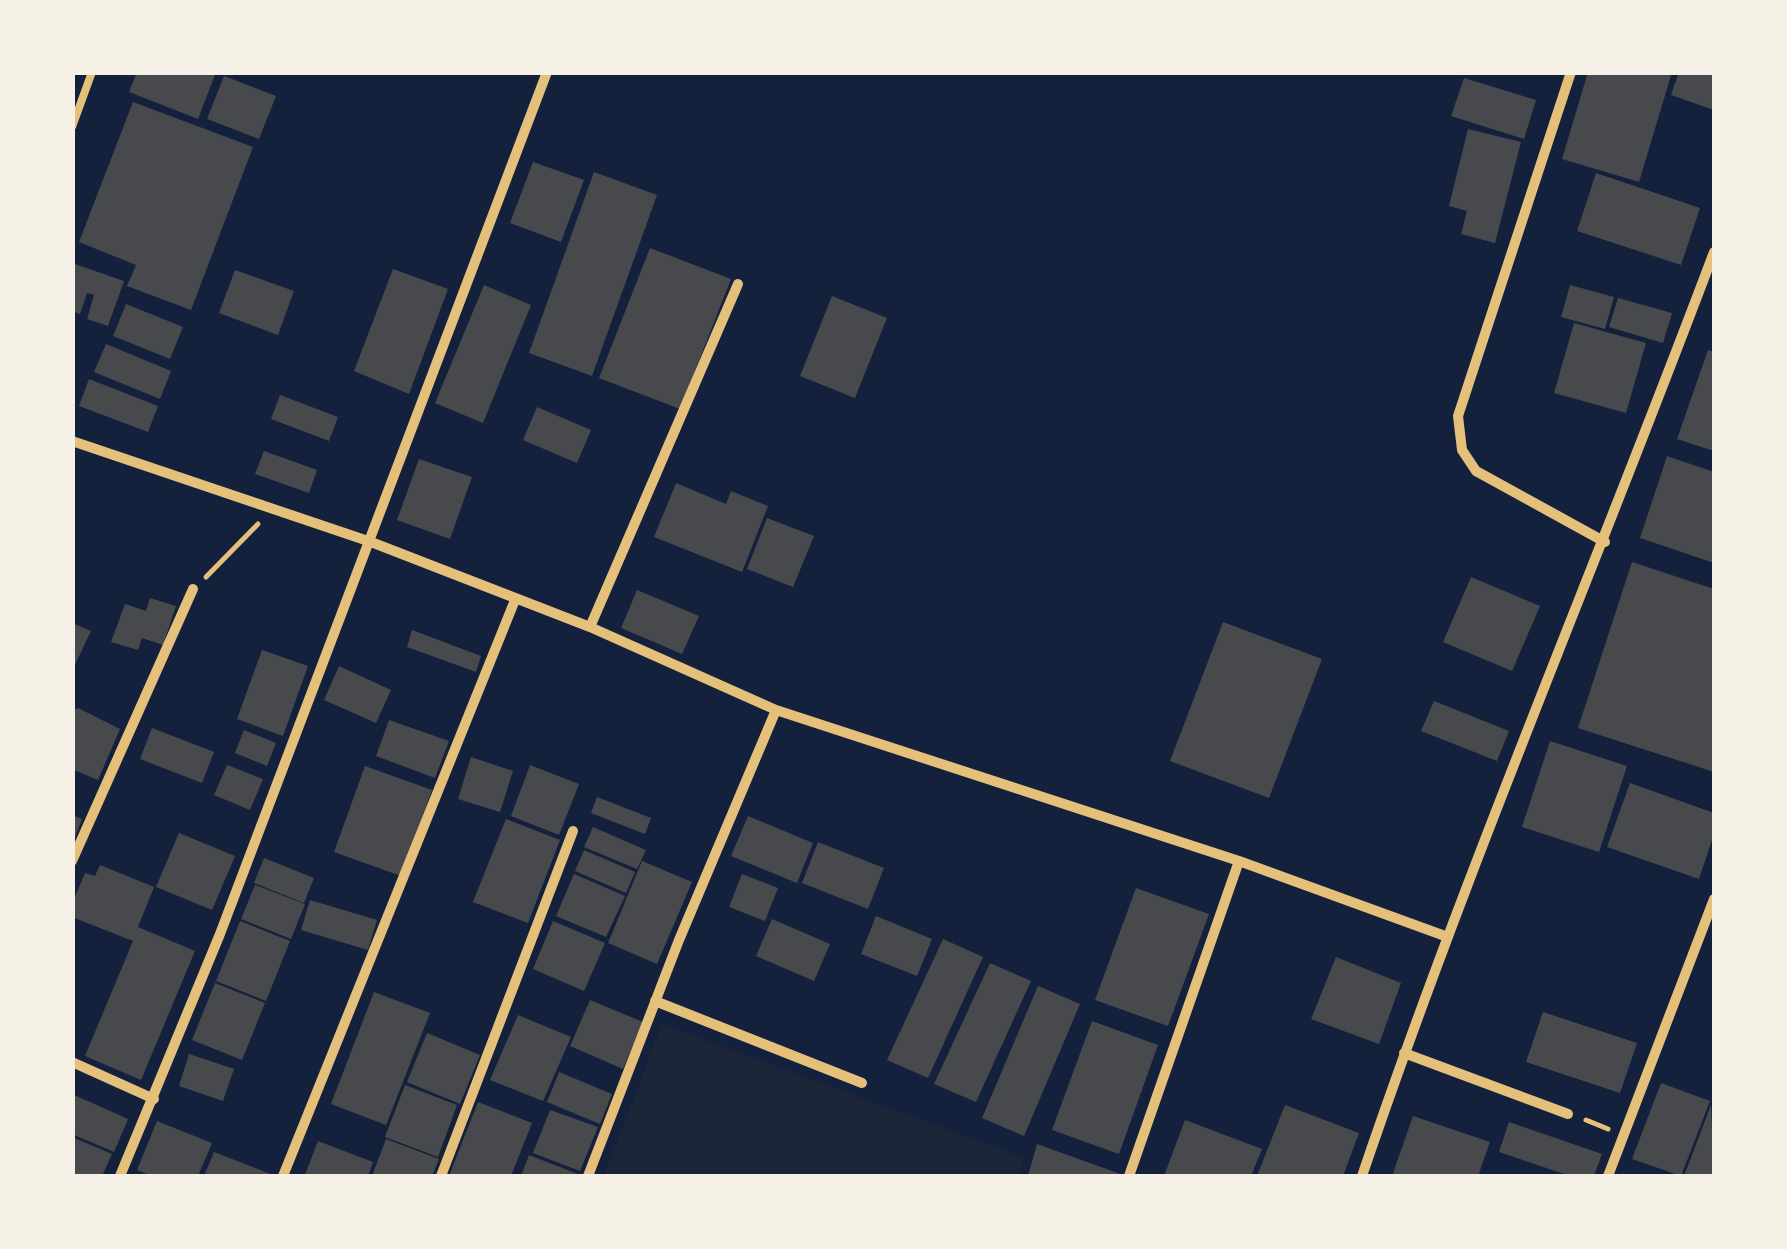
<!DOCTYPE html>
<html>
<head>
<meta charset="utf-8">
<style>
	body { margin:0 }
	#map { position:relative; width:1787px; height:1249px; overflow:hidden; background:#14213d; font-family:"DejaVu Sans",sans-serif }
	canvas { display:block }
	.frame { position:absolute; inset:0; border:75px solid #f6f1e7; pointer-events:none }
</style>
</head>
<body>
<div id="map">
<canvas width="1787" height="1249"></canvas>
<div class="frame"></div>
</div>
<script>
const c = document.querySelector('canvas').getContext('2d');
c.lineJoin = 'round';
function fill(path, color) { c.fillStyle = color; c.fill(path, 'evenodd'); }
function stroke(path, color, width, dash) { c.strokeStyle = color; c.lineWidth = width; c.lineCap = dash ? 'butt' : 'round'; c.setLineDash(dash || []); c.stroke(path); }
fill(new Path2D(`
	M662,1024L1025,1158L1018,1176H604Z`), '#1d2539');
fill(new Path2D(`
	M137,72H216L198,119L129,92Z
	M1588,72H1672L1639,182L1562,159Z
	M1679,72H1714V110L1671,95Z
	M224,76L276,96L259,139L207,119Z
	M1464,78L1536,100L1524,139L1451,116Z
	M133,102L253,147L191,310L127,286L136,265L79,242Z
	M1468,129L1521,142L1495,243L1461,234L1467,211L1449,206Z
	M533,162L584,180L561,242L510,223Z
	M594,172L657,195L592,376L529,353Z
	M1596,173L1700,208L1681,265L1577,231Z
	M650,248L731,279L680,409L599,378Z
	M72,263L124,281L108,326L87,319L94,295L87,293L80,314L72,311Z
	M393,269L448,289L409,394L354,371Z
	M235,270L294,291L278,335L219,313Z
	M484,285L531,305L483,423L435,403Z
	M1570,285L1614,297L1605,329L1561,317Z
	M832,296L887,318L855,398L800,376Z
	M1618,298L1672,313L1663,343L1609,327Z
	M126,304L183,327L170,359L113,336Z
	M1574,323L1646,343L1626,413L1554,393Z
	M106,344L171,371L160,399L94,372Z
	M1708,350L1714,352V451L1677,439Z
	M89,379L158,406L148,432L79,406Z
	M280,395L338,417L329,441L271,419Z
	M537,407L591,430L577,463L523,440Z
	M264,451L317,470L309,493L255,474Z
	M1667,456L1714,472V563L1640,538Z
	M419,459L472,477L450,539L397,520Z
	M676,483L726,504L731,491L768,506L742,572L654,537Z
	M767,518L814,536L793,587L747,569Z
	M1632,562L1714,589V772L1578,728Z
	M1471,577L1540,606L1512,671L1443,642Z
	M637,590L699,616L682,654L621,628Z
	M150,598L176,606L163,645L142,638L138,650L111,642L125,604L146,611Z
	M1223,622L1322,659L1269,798L1170,761Z
	M72,623L91,631L72,671Z
	M412,630L481,656L476,672L407,647Z
	M262,650L308,666L283,736L237,719Z
	M339,666L391,690L376,723L324,700Z
	M1434,701L1509,731L1497,761L1421,731Z
	M78,708L120,729L98,780L72,769V711Z
	M389,720L449,741L435,778L376,756Z
	M152,728L214,752L202,783L140,759Z
	M244,730L276,743L267,766L235,753Z
	M1550,741L1627,766L1599,852L1522,827Z
	M471,757L513,771L500,812L458,799Z
	M227,765L263,779L250,810L214,795Z
	M530,765L579,784L559,835L511,816Z
	M365,766L432,790L401,876L334,852Z
	M1630,783L1714,813V834L1699,879L1607,847Z
	M597,797L651,818L645,834L591,813Z
	M72,815L82,819L73,843L72,842Z
	M748,816L813,843L797,883L731,856Z
	M506,819L560,840L528,923L473,902Z
	M593,827L646,850L637,869L584,847Z
	M179,833L235,856L212,910L156,887Z
	M818,842L884,868L868,909L802,883Z
	M584,850L635,872L626,893L575,871Z
	M264,858L314,878L304,903L254,883Z
	M642,861L692,882L657,964L608,943Z
	M100,865L154,887L138,927L195,951L141,1080L85,1056L133,941L72,917V904L85,873L95,876Z
	M574,874L625,896L606,937L556,916Z
	M742,874L778,888L765,921L729,907Z
	M255,885L305,904L291,939L241,919Z
	M1136,888L1209,914L1168,1026L1095,1000Z
	M310,900L377,920L368,950L301,930Z
	M876,916L932,939L917,976L861,954Z
	M772,919L830,944L814,981L756,956Z
	M240,921L290,941L266,1001L216,981Z
	M553,921L605,943L584,991L533,969Z
	M943,939L983,957L928,1078L887,1060Z
	M1336,957L1401,983L1379,1044L1311,1019Z
	M990,963L1031,981L976,1102L934,1084Z
	M215,983L265,1003L242,1060L192,1040Z
	M1038,986L1080,1004L1024,1136L982,1118Z
	M374,992L430,1013L386,1125L331,1104Z
	M590,1000L643,1022L623,1069L570,1046Z
	M1543,1012L1637,1043L1620,1093L1526,1062Z
	M518,1015L571,1037L543,1101L490,1080Z
	M1092,1021L1158,1045L1119,1154L1052,1130Z
	M427,1033L480,1055L460,1104L407,1082Z
	M189,1054L234,1069L223,1101L179,1086Z
	M559,1072L612,1094L600,1124L547,1102Z
	M1661,1083L1710,1101L1681,1176L1632,1159Z
	M405,1085L457,1105L438,1157L385,1137Z
	M72,1094L128,1119L114,1152L72,1134Z
	M478,1102L532,1123L511,1176H449Z
	M1285,1105L1359,1133L1343,1176H1257Z
	M1711,1105L1714,1176H1684Z
	M550,1110L598,1127L580,1171L533,1153Z
	M1413,1116L1490,1142L1478,1176H1392Z
	M1185,1120L1262,1149L1251,1176H1164Z
	M157,1121L212,1143L198,1176H152L137,1170Z
	M1509,1122L1602,1154L1594,1176H1570L1499,1152Z
	M72,1137L112,1154L102,1176H72Z
	M386,1139L439,1159L432,1176H372Z
	M318,1141L373,1162L368,1176L305,1175Z
	M1037,1144L1126,1176H1028Z
	M214,1152L276,1176H204Z
	M529,1155L583,1176H521Z`), '#48494c');
stroke(new Path2D(`
	M206,577L258,524
	M1586,1120L1608,1129`), '#e5c07b', 5);
stroke(new Path2D(`
	M72,127L92,72`), '#e5c07b', 8);
stroke(new Path2D(`
	M1571,72L1458,416L1462,450L1476,471L1605,542
	M72,441L371,542L590,627L738,284
	M590,627L776,710L1239,861
	M72,861L193,589
	M655,1001L862,1083
	M1404,1053L1568,1114
	M72,1062L154,1099
	M120,1176L220,934L547,72
	M283,1176L515,600
	M441,1176L573,831
	M588,1176L679,940L776,710
	M1129,1176L1239,861L1445,936
	M1362,1176C1468,864 1598,561 1714,252
	M1608,1176L1714,899`), '#e5c07b', 10);
</script>
</body>
</html>
